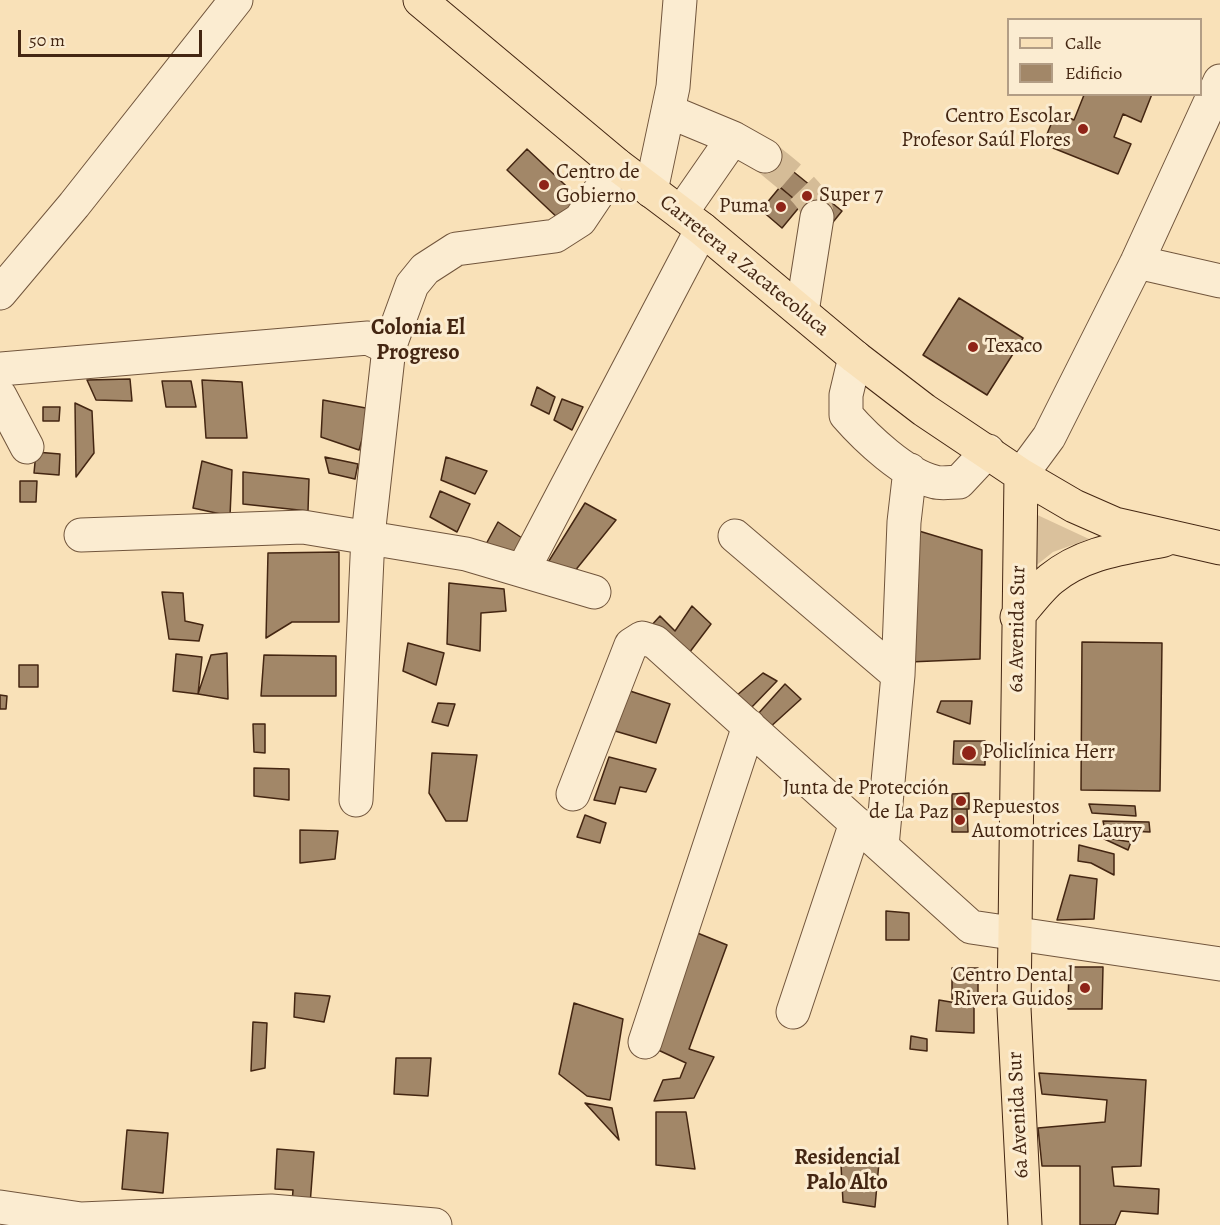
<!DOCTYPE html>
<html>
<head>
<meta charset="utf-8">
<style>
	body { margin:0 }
	#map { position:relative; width:1220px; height:1225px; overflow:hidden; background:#f9e1b8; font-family:Alegreya,serif }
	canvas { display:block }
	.legend { position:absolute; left:1007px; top:18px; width:195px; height:78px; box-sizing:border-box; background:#fbecd1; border:2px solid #b29d85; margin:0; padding:8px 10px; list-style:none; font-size:18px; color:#442612 }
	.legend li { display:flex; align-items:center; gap:12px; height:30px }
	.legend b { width:30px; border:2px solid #b29d85 }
	.scale { position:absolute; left:18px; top:30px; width:184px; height:27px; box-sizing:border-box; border:3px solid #442612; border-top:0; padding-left:8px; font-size:18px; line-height:21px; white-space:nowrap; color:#442612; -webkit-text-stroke:4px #fbecd1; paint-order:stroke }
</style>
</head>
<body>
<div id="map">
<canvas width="1220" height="1225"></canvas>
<ul class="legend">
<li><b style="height:8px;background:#f9e1b8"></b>Calle</li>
<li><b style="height:16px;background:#a28768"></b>Edificio</li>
</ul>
<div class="scale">50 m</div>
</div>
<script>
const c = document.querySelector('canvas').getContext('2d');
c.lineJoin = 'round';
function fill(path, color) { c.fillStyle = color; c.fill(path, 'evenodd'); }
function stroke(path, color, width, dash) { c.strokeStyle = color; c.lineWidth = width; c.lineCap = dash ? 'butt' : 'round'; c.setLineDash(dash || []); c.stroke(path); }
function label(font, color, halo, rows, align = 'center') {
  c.font = font + ' Alegreya,serif'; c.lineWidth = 6; c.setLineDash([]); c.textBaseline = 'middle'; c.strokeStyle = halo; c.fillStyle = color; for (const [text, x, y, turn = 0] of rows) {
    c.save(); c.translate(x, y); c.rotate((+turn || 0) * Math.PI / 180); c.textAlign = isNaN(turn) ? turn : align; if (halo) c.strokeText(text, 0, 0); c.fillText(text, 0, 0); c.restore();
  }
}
fill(new Path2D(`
	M1031,512L1089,539L1053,552L1028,572Z`), '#dac19c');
const building = new Path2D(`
	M1081,94H1152L1141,122L1123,114L1114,137L1131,144L1118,174L1043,144L1056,112L1074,120L1084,95Z
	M527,149L581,200L561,221L507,170Z
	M769,152L842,211L829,227L756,168Z
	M780,187L801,205L782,228L761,210Z
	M959,298L1023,338L987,395L923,355Z
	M130,379L132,401L96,400L87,380Z
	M202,380L242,382L247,438H206Z
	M162,381H191L196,407H166Z
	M537,387L555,397L549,414L531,405Z
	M562,399L583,407L572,430L554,420Z
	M323,400L371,409L359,450L321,437Z
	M75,403L92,411L94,453L76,477Z
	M43,407H60L59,421H43Z
	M36,452L60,454L59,475L34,473Z
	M325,457L358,464L355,479L329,473Z
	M446,457L487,471L475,494L441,480Z
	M202,461L232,470L230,516L193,508Z
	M243,472L309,479L308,511L243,504Z
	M20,481H37L36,502H20Z
	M440,491L470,504L457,532L430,517Z
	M585,503L616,520L574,572L547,564Z
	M498,522L525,540L516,560L485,546Z
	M919,531L982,550L980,659L909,662Z
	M339,552V622H292L266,638L268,553Z
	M449,583L504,589L506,611L481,613L480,651L447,644Z
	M162,592L183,593L185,621L203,625L199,641L169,639Z
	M692,606L711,624L686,657L650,627L660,616L675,631Z
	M1082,642L1162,643L1160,791L1081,790Z
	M408,643L444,653L436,685L403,671Z
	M227,653L228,699L198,694L211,655Z
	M176,654L202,657L198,694L173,691Z
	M264,655L336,656V696H261Z
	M19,665H38V687H19Z
	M763,673L777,681L749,710L736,696Z
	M785,684L801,699L768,729L757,715Z
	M630,691L670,704L656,743L615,731Z
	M0,695L7,696L6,709H0Z
	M941,701H972L970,724L937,712Z
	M438,703L455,704L448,726L432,722Z
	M253,724H265V753L254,752Z
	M954,741H985V765L953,764Z
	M432,753L477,755L467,821H446L429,793Z
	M609,757L656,769L646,792L620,787L615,804L594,800Z
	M254,768L289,769V800L254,796Z
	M969,793V809H952V794Z
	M1089,804L1135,806L1136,816L1092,813Z
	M952,809H967L968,832H952Z
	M585,815L606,823L600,843L577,837Z
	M1103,821L1149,822L1150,832L1105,830Z
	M300,830L338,831L335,859L300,863Z
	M1100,837L1131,842L1128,850Z
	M1079,845L1114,854V875L1091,863L1078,861Z
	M1070,875L1097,879L1094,919L1057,920Z
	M886,911L909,913V940H886Z
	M690,930L727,945L689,1049L714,1057L694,1098L654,1101L663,1080L680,1078L686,1063L656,1049Z
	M1069,967H1103L1102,1009H1068Z
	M952,968H978V999H952Z
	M295,993L330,996L324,1022L294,1017Z
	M939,1000L974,1006V1033L936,1031Z
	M574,1003L623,1019L610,1100L587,1096L559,1074Z
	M253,1022L267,1023L265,1068L251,1071Z
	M911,1036L927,1039V1051L910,1049Z
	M396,1058H431L428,1096L394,1094Z
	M1039,1073L1146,1080L1141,1166L1112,1167L1114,1186L1159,1189L1158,1214L1121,1211L1115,1225H1080V1166H1042L1038,1128L1105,1122L1107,1100L1042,1094Z
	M585,1103L612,1108L619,1140Z
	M656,1112H686L695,1169L656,1165Z
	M127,1130L168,1133L163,1193L122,1189Z
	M277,1149L314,1152L310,1205L292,1204L293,1190L275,1189Z
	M879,1162L875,1207L843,1202L841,1165Z`);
fill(building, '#a28768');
stroke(building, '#442612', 1.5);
stroke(new Path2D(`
	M765,156C780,170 820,196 817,217`), '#d5bc97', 33, [33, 16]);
const minor = new Path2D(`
	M668,111L733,138
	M651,191L673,87L680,0
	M681,213L733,138L765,156
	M1137,262L1220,281
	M0,293L74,205L236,0
	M802,312L817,217
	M855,357L846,395V415C866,438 905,475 935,482C942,484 952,482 959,482L988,451
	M0,369L368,338L389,348
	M0,396L27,447
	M1021,475L1049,437L1137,262L1220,81
	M81,535L303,527L466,554L594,592
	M735,536L898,675
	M523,570L702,229
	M573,794L631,645L642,638L655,642L971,927L1220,964
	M356,800L368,536L389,348L412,285L425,269L456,249L555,236L580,220L617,165
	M882,846L898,675L904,522L910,470
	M793,1012L856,823
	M645,1042L749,726
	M0,1207L81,1219L271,1211L435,1225`);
const major = new Path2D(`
	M420,0L617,165L702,229L855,357L924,410L1021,475L1074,506L1115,524L1220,548
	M1021,475L1014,1008L1025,1225
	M1017,617C1028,604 1039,589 1051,579C1084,552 1124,548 1164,540`);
stroke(minor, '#71553c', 35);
stroke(major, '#442612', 35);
stroke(minor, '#fbecd1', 33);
stroke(major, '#f9e1b8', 33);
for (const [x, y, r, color] of [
	[1083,129,6,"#8f2418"],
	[544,185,6,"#8f2418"],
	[807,196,6,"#8f2418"],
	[781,207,6,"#8f2418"],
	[973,347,6,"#8f2418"],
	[969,753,8,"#8f2418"],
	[961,801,6,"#8f2418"],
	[960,820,6,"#8f2418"],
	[1085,988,6,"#8f2418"]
]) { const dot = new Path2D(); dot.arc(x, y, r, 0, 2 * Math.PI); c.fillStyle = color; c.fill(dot); stroke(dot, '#fbecd1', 2); }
label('21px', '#442612', '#fbecd1', [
	["Centro Escolar",1071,117,"right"],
	["Profesor Saúl Flores",1071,141,"right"],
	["Centro de",556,173],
	["Gobierno",556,197],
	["Super 7",819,196],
	["Puma",769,207,"right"],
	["Texaco",985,347],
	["Policlínica Herr",982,753],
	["Junta de Protección",949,789,"right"],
	["de La Paz",949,813,"right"],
	["Repuestos",972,808],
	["Automotrices Laury",972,832],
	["Centro Dental",1073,976,"right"],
	["Rivera Guidos",1073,1000,"right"]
], 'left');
label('21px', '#442612', '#fbecd1', [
	["Carretera a Zacatecoluca",744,266,39],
	["6a Avenida Sur",1018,629,-89],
	["6a Avenida Sur",1019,1115,-93]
]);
label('bold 22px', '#442612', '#fbecd1', [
	["Colonia El",418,329],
	["Progreso",418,354],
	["Residencial",847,1159],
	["Palo Alto",847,1184]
]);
</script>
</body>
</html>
